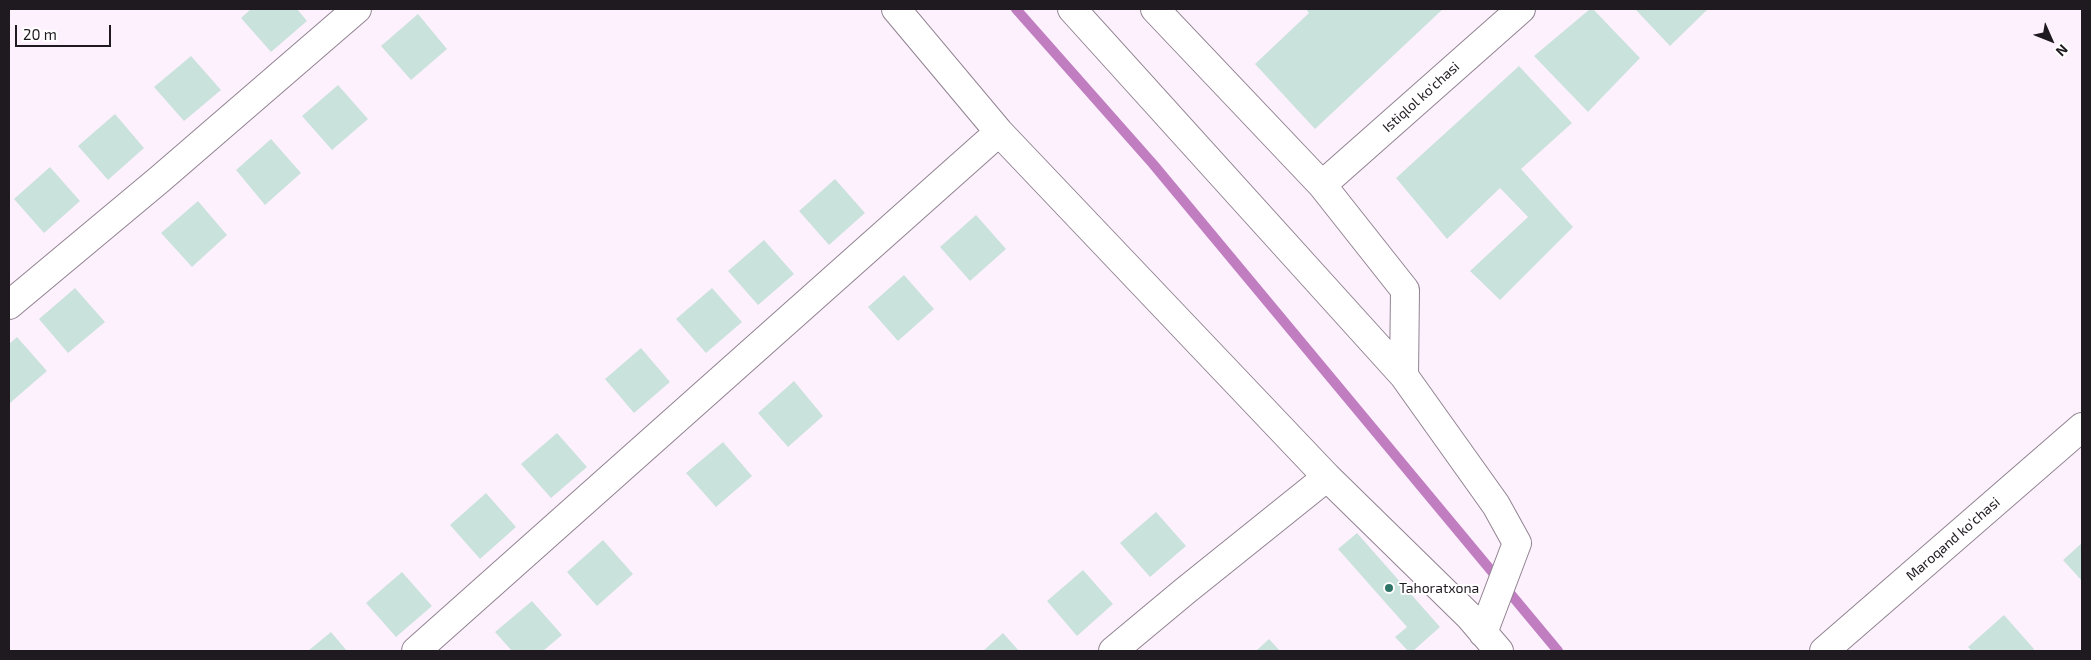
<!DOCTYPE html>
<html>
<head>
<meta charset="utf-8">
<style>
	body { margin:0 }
	#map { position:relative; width:2091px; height:660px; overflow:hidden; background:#fef1fe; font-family:"Exo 2",sans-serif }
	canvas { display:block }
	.frame { position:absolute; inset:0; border:10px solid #1f1a1f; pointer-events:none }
	.north { position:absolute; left:2026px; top:15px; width:50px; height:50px; -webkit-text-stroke:4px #fff; paint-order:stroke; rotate:134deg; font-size:14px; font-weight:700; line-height:20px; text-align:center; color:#1f1a1f }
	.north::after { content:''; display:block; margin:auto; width:18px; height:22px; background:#1f1a1f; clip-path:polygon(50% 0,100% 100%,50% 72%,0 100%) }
	.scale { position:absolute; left:15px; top:25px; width:96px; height:22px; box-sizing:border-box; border:2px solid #1f1a1f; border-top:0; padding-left:6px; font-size:15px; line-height:18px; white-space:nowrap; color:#1f1a1f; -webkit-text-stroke:4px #fff; paint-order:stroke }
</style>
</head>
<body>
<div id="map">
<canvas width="2091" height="660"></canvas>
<div class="frame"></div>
<div class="north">N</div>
<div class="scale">20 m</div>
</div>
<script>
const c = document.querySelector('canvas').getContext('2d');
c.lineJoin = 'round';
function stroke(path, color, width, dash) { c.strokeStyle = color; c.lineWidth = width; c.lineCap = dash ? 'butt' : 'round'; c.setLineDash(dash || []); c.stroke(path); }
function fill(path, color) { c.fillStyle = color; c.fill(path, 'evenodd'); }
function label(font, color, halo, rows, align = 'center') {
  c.font = font + ' "Exo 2",sans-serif'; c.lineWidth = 4; c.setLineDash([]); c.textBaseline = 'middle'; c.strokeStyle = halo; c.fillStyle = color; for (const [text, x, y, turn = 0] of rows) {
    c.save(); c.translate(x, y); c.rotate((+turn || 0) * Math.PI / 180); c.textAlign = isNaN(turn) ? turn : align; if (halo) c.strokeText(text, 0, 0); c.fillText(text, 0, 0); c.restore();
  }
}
stroke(new Path2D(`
	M1016,9L1153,164L1558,651`), '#c07ec1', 10);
fill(new Path2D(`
	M251,9H297L307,21L271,52L241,18Z
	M1306,9H1443L1315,129L1255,64L1309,13Z
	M1590,9H1593L1640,58L1588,112L1534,56Z
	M1635,9H1708L1670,46Z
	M418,14L447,49L411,80L381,46Z
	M191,56L221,90L184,121L154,87Z
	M1519,66L1572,123L1521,169L1573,227L1500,300L1470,271L1528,217L1500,188L1447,239L1396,178Z
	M338,85L368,119L332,150L302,116Z
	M115,114L144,148L108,180L78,146Z
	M271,139L301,173L265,205L236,170Z
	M50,167L80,201L44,233L14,199Z
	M835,179L865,213L829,245L799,211Z
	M198,201L227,235L192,267L161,233Z
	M976,215L1006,249L970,281L940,247Z
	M764,240L794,274L758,305L728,271Z
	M904,275L934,309L898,341L868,307Z
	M75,288L105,322L68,353L39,319Z
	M712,288L742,322L706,353L676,319Z
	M17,337L47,371L10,403L9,401V344Z
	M641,348L670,382L634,413L605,379Z
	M794,381L823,416L788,447L758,413Z
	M557,433L587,467L551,498L521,464Z
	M723,442L752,476L716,507L686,473Z
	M486,493L516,527L480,559L450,525Z
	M1156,512L1186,546L1150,577L1120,543Z
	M1357,533L1440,627L1413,651H1408L1395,637L1407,627L1338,549Z
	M603,540L633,574L597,606L567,572Z
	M2082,543V581L2063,560Z
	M1083,570L1113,604L1077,636L1047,601Z
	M402,572L432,606L396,637L366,603Z
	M532,601L562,635L543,651H512L495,632Z
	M2004,615L2034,649L2032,651H1972L1968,647Z
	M331,632L347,651H308Z
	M1003,633L1019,651H983Z
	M1269,639L1280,651H1256Z`), '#cae2dc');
const street = new Path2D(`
	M896,9L999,132L1327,477L1469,616L1499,651
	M1072,9L1404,376L1496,505L1517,543L1483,633
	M1155,9L1322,185L1405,290L1404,376
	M1322,185L1521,9
	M9,305L160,179L357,9
	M416,651L999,132
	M1113,651L1185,591L1327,477`);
const secondary = new Path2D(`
	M1824,651L2082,427`);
stroke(street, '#918391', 30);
stroke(secondary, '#918391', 30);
stroke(street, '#fff', 28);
stroke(secondary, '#fff', 28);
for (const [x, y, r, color] of [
	[1389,588,5,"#2f7367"]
]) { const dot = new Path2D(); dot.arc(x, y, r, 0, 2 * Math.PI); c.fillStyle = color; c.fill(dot); stroke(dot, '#fff', 2); }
label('14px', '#1f1a1f', '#fff', [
	["Istiqlol ko'chasi",1421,97,-42],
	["Maroqand ko'chasi",1953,539,-41]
]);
label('14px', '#1f1a1f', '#fff', [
	["Tahoratxona",1399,588]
], 'left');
</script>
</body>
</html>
